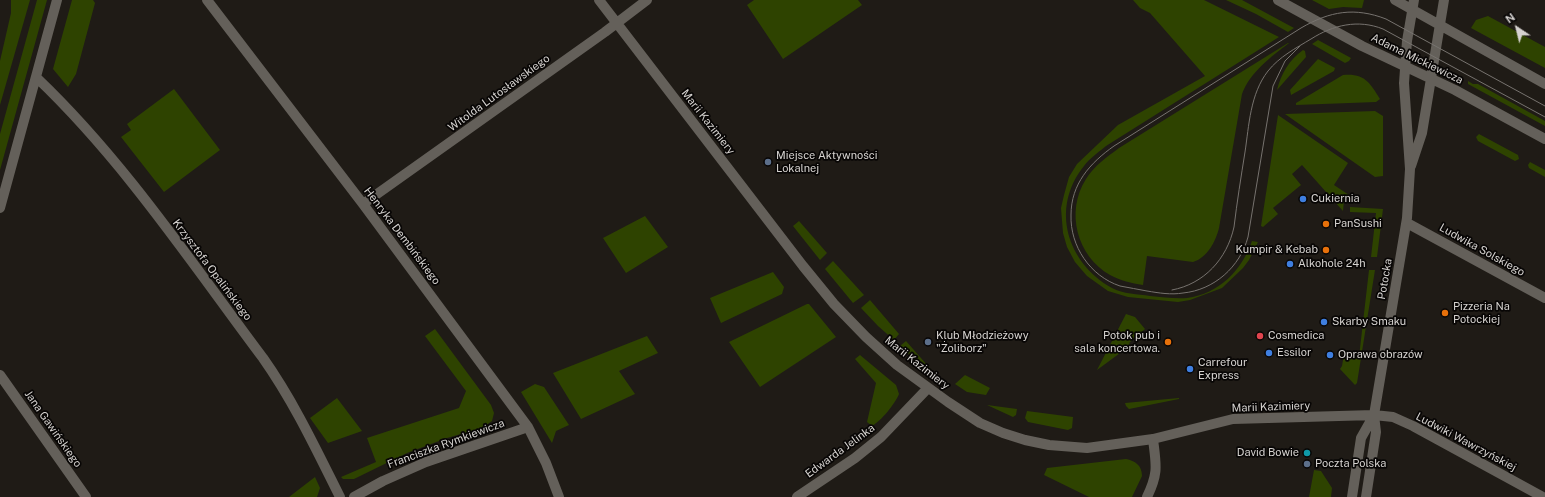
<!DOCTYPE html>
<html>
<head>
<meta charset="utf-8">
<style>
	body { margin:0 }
	#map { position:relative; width:1545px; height:497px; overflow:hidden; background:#1f1b16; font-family:"Public Sans",sans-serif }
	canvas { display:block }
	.north { position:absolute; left:1497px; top:8px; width:40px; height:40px; -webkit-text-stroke:3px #080605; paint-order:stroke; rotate:325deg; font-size:11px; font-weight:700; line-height:16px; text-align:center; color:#d6d3d0 }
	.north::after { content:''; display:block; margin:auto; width:14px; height:18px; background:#d6d3d0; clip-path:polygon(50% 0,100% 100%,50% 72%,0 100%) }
</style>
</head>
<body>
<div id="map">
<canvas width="1545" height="497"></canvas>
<div class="north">N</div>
</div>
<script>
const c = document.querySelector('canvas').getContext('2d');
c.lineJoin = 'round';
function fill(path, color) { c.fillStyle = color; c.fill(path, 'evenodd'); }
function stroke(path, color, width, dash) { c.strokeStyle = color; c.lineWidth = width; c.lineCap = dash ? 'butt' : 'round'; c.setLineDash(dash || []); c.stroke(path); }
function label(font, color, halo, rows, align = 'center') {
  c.font = font + ' "Public Sans",sans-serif'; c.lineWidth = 3.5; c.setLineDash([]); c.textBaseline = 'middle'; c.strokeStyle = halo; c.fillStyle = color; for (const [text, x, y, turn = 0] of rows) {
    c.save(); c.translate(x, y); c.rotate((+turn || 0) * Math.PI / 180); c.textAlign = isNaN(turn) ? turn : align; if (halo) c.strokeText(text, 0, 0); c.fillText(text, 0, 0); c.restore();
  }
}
fill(new Path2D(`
	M11,0H30L0,105V61L11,13Z
	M37,0H47L0,170V134Z
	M72,0H93L95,3L76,74L68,87L53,69Z
	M754,0H858L862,5L783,59L747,5Z
	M1133,0H1204L1279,37L1106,146C1099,152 1090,158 1084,166C1050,208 1067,263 1112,288C1123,294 1138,294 1150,296C1162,297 1175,299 1187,298C1219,294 1242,270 1252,241L1258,242L1249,260L1243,268L1222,288L1190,300L1178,302L1128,297L1108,291L1087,276L1075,262L1067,247L1063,233L1061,208L1064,195L1069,177L1077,164L1118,125L1205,76L1150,13L1140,8Z
	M1226,0H1242L1294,28L1288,32L1256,14Z
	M1312,0H1364L1362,8L1343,7L1329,9Z
	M1488,16L1545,47V68L1471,28L1476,20Z
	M1318,40L1351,58L1349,61L1345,63L1312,44Z
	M1288,43H1289C1271,57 1250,72 1242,94L1219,228C1216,241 1207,258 1193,262L1147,256L1143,285C1131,283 1121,281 1110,275C1077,256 1065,212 1086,179C1094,166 1107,157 1119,148Z
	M1303,50L1305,51L1306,57L1277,90C1281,74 1289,60 1303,50Z
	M1318,59L1335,68L1334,71L1291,95L1290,90Z
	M1343,75C1365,73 1370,83 1380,99L1376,102L1296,105V103Z
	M1468,81L1473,84H1478L1545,121V126L1468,84Z
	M174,89L220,150L164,192L121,137L131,130L127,124Z
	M1375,111L1383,116V176L1375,177L1285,114Z
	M1278,115L1348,163L1334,185L1355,199H1344L1343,211L1302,165L1292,174L1301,185L1273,208L1278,214L1263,227L1261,226Z
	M1479,134L1518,155L1519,159L1515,161L1478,141L1476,137Z
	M1530,162L1545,170V177L1529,168L1528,165Z
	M1350,207L1383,209L1377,257H1371L1376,213L1350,212Z
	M645,216L668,247L626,273L603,238Z
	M799,221L827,253L820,260L793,226Z
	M833,261L864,295L853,303L825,269Z
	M1369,270H1375L1357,383L1355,385L1340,369L1342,366L1344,354L1359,357Z
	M773,272L784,287L782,294L721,323L710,298Z
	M870,300L899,334L894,340L878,326L861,308Z
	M807,304H809L836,337L760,387L729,342Z
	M1126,314L1135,317L1145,329L1129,343L1131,345L1097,370Z
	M435,329L491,405L494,413L492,421L482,428L447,438L407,453L354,479H343L341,477L376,462L367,438L459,408L466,391L425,336Z
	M647,336L658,353L619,371L635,394L581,419L553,373Z
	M906,341L935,374L918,363L900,346Z
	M860,355L896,385L899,394C895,404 881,421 872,426L867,422L876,383L855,359Z
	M965,375L990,388L986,395L967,392L955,384Z
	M535,384L544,387L569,425L556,431L552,443L521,392Z
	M337,398L362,431L328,443L310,418Z
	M1179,398V399L1129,409L1126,406L1125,403Z
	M987,405L1017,409L1016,415L1013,417Z
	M1027,411L1073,417L1072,428L1068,430L1028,422L1025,418Z
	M1126,459C1135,461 1142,465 1142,476L1132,497H1089L1044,475L1047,468Z
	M1314,470L1321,471L1332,488L1331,497H1309Z
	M315,477L320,488L317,497H289Z`), '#2e4300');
stroke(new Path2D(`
	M207,0L363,204L528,427L546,463L559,497
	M599,0L803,266L834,304L866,337L897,365L948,402L980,423L1003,433L1025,440L1049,445L1087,448L1153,439L1233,419L1374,415L1393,417L1413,426L1543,497
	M1278,0L1362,46L1455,90L1545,139
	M1395,0L1545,84
	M37,78C124,161 191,262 263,358C294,402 316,449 340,497
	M1411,166L1422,133L1444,0
	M363,204L605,32L647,0
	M0,208L57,0
	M1407,223L1545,298
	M0,375L86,497
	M354,497L383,481L426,462L528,427
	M797,497L855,458L881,437L928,388
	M1147,497C1159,472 1156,465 1153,439
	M1352,497L1361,438L1374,415L1407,218L1410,169L1404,83L1407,41L1414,0
	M1366,497L1376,432L1374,415`), '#64605a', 10);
stroke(new Path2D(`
	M1300,46L1285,61L1273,86L1248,237C1240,267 1214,290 1183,293C1171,295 1159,293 1147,291C1138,289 1129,288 1120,286C1090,276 1070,246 1071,215C1071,184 1090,163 1114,146L1301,28C1330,11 1355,7 1386,19L1545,106
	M1172,290C1204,284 1227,259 1234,227C1237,202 1241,177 1245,152C1249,126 1250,94 1268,71C1279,57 1296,48 1311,39C1333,25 1358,19 1383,29L1545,117`), '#77736f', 1);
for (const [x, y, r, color] of [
	[768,162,4,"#5c6f8a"],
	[1303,199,4,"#3f7fe0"],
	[1326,224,4,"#e8710a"],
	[1326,250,4,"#e8710a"],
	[1290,264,4,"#3f7fe0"],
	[1445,313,4,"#e8710a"],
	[1324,322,4,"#3f7fe0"],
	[1260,336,4,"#e0444e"],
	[928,342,4,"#5c6f8a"],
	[1168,342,4,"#e8710a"],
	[1269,353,4,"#3f7fe0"],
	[1330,355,4,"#3f7fe0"],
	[1190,369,4,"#3f7fe0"],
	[1307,453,4,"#0f9aa8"],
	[1307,464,4,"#5c6f8a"]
]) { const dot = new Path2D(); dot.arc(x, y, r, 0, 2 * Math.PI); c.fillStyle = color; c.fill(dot); stroke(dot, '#080605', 1.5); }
label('11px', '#d6d3d0', '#080605', [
	["Adama Mickiewicza",1417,59,26],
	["Witolda Lutosławskiego",499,93,-36],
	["Marii Kazimiery",708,122,52],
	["Henryka Dembińskiego",402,236,53],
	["Ludwika Solskiego",1482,250,29],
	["Krzysztofa Opalińskiego",212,270,53],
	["Potocka",1385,279,-80],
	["Marii Kazimiery",917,363,38],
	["Marii Kazimiery",1271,407,-2],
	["Jana Gawińskiego",53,429,55],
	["Ludwiki Wawrzyńskiej",1466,442,28],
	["Franciszka Rymkiewicza",446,444,-20],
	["Edwarda Jelinka",840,451,-36]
]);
label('11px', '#d6d3d0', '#080605', [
	["Miejsce Aktywności",776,156],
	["Lokalnej",776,169],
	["Cukiernia",1311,199],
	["PanSushi",1334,224],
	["Kumpir & Kebab",1318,250,"right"],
	["Alkohole 24h",1298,264],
	["Pizzeria Na",1453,307],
	["Potockiej",1453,320],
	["Skarby Smaku",1332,322],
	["Klub Młodzieżowy",936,336],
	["\"Żoliborz\"",936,349],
	["Potok pub i",1160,336,"right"],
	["sala koncertowa.",1160,349,"right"],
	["Cosmedica",1268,336],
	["Essilor",1277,353],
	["Oprawa obrazów",1338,355],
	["Carrefour",1198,363],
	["Express",1198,376],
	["David Bowie",1299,453,"right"],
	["Poczta Polska",1315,464]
], 'left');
</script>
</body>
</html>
